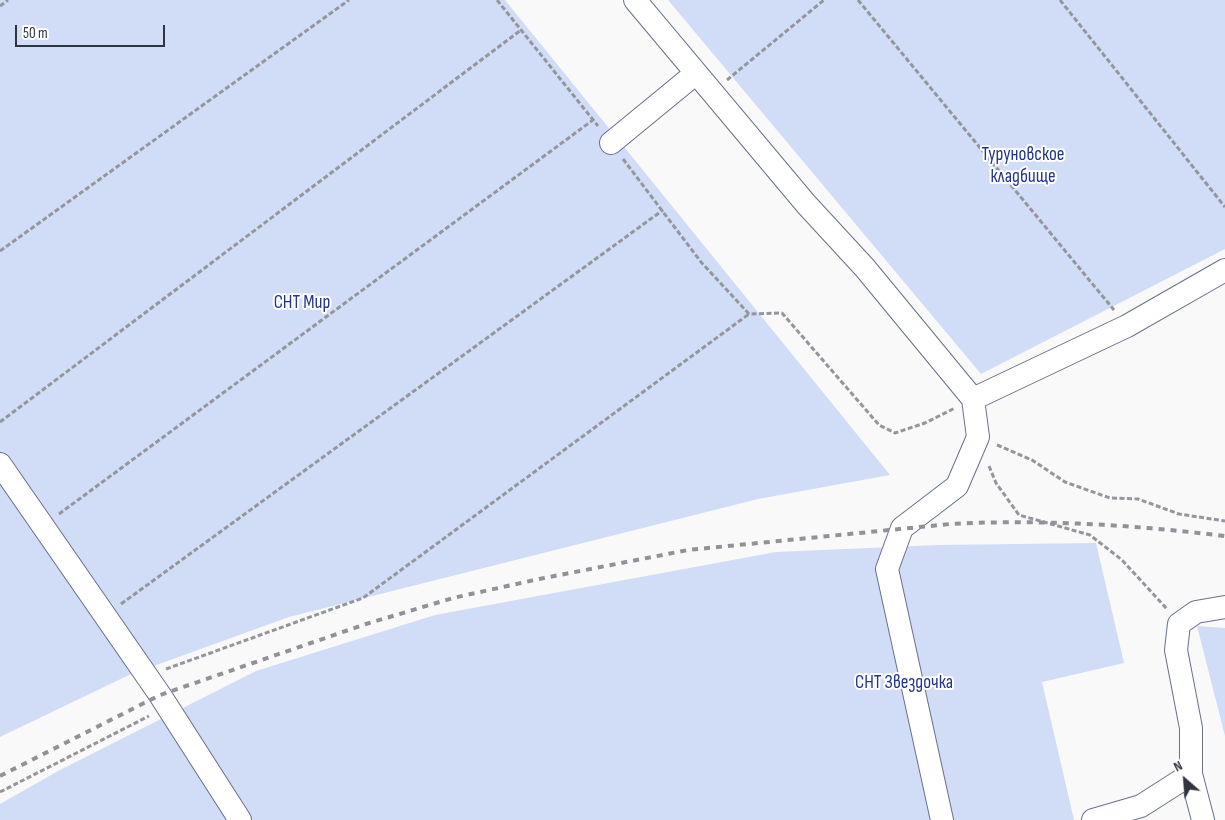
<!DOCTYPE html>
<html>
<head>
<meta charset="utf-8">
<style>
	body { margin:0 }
	#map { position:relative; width:1225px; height:820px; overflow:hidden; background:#f9f9f9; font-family:"Sofia Sans Condensed",sans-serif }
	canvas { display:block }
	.north { position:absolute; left:1160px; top:755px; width:50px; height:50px; -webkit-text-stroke:4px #fff; paint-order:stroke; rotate:333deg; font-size:14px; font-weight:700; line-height:20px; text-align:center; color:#30343f }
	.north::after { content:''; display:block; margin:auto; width:18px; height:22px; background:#30343f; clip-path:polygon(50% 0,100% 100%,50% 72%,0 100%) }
	.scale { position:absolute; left:15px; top:25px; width:150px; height:22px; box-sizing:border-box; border:2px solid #30343f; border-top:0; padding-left:6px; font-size:15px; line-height:18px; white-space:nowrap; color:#30343f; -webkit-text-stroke:4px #fff; paint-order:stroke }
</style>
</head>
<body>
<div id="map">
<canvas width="1225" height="820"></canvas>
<div class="north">N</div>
<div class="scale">50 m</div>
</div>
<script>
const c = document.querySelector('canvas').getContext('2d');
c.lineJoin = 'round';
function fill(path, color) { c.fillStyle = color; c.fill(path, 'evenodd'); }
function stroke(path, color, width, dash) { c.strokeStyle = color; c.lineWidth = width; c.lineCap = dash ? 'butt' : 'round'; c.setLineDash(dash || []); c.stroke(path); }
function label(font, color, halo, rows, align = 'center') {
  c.font = font + ' "Sofia Sans Condensed",sans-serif'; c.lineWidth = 4; c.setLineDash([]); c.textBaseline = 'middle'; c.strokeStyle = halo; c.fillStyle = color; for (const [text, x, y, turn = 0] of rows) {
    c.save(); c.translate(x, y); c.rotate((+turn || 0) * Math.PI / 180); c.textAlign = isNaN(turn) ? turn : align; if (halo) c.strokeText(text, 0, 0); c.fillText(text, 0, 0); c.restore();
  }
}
fill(new Path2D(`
	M0,0H505L890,475L758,499L289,617L129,675L0,737Z
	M668,0H1225V249L981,374Z
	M1096,543L1124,663L1042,682L1074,820H0V804L58,771L256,671L435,615L776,552L938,545Z
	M1197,626L1225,628V736Z`), '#d1dcf7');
const minor = new Path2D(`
	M635,0L806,204L865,268L973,399L978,437L957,486L902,528L887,569L942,820
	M611,143L695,74
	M973,399L1127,326L1225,270
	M0,464L160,695L240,820
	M1191,774L1203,820
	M1093,820L1141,806L1191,774V728L1176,650L1179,624L1196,612L1225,607`);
stroke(minor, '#68718a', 24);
stroke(new Path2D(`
	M497,0L598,126
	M858,0L1114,310
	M1060,0L1225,207
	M0,6L8,0
	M727,80L824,0
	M623,159L701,262L749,314L782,313L879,425L895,433L925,423L955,408
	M0,251L349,0
	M0,422L521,30
	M997,445L1032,460L1065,482L1110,498L1138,499L1179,514L1225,521
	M989,466L996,483L1019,515L1090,535L1122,560L1167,609
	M59,514L593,120
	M121,604L663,210
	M166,669L363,598L749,314
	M0,792L149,716`), '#94969b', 3, [5, 2.5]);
stroke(minor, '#fff', 22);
stroke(new Path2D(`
	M0,776L160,695L366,624L453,598L539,579L688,550L950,524C1042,519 1134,525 1225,536`), '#909298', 4, [6, 6]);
label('19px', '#22358c', '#fff', [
	["Туруновское",1023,155],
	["кладбище",1023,177],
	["СНТ Мир",302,303],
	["СНТ Звездочка",904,683]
]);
</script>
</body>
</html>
